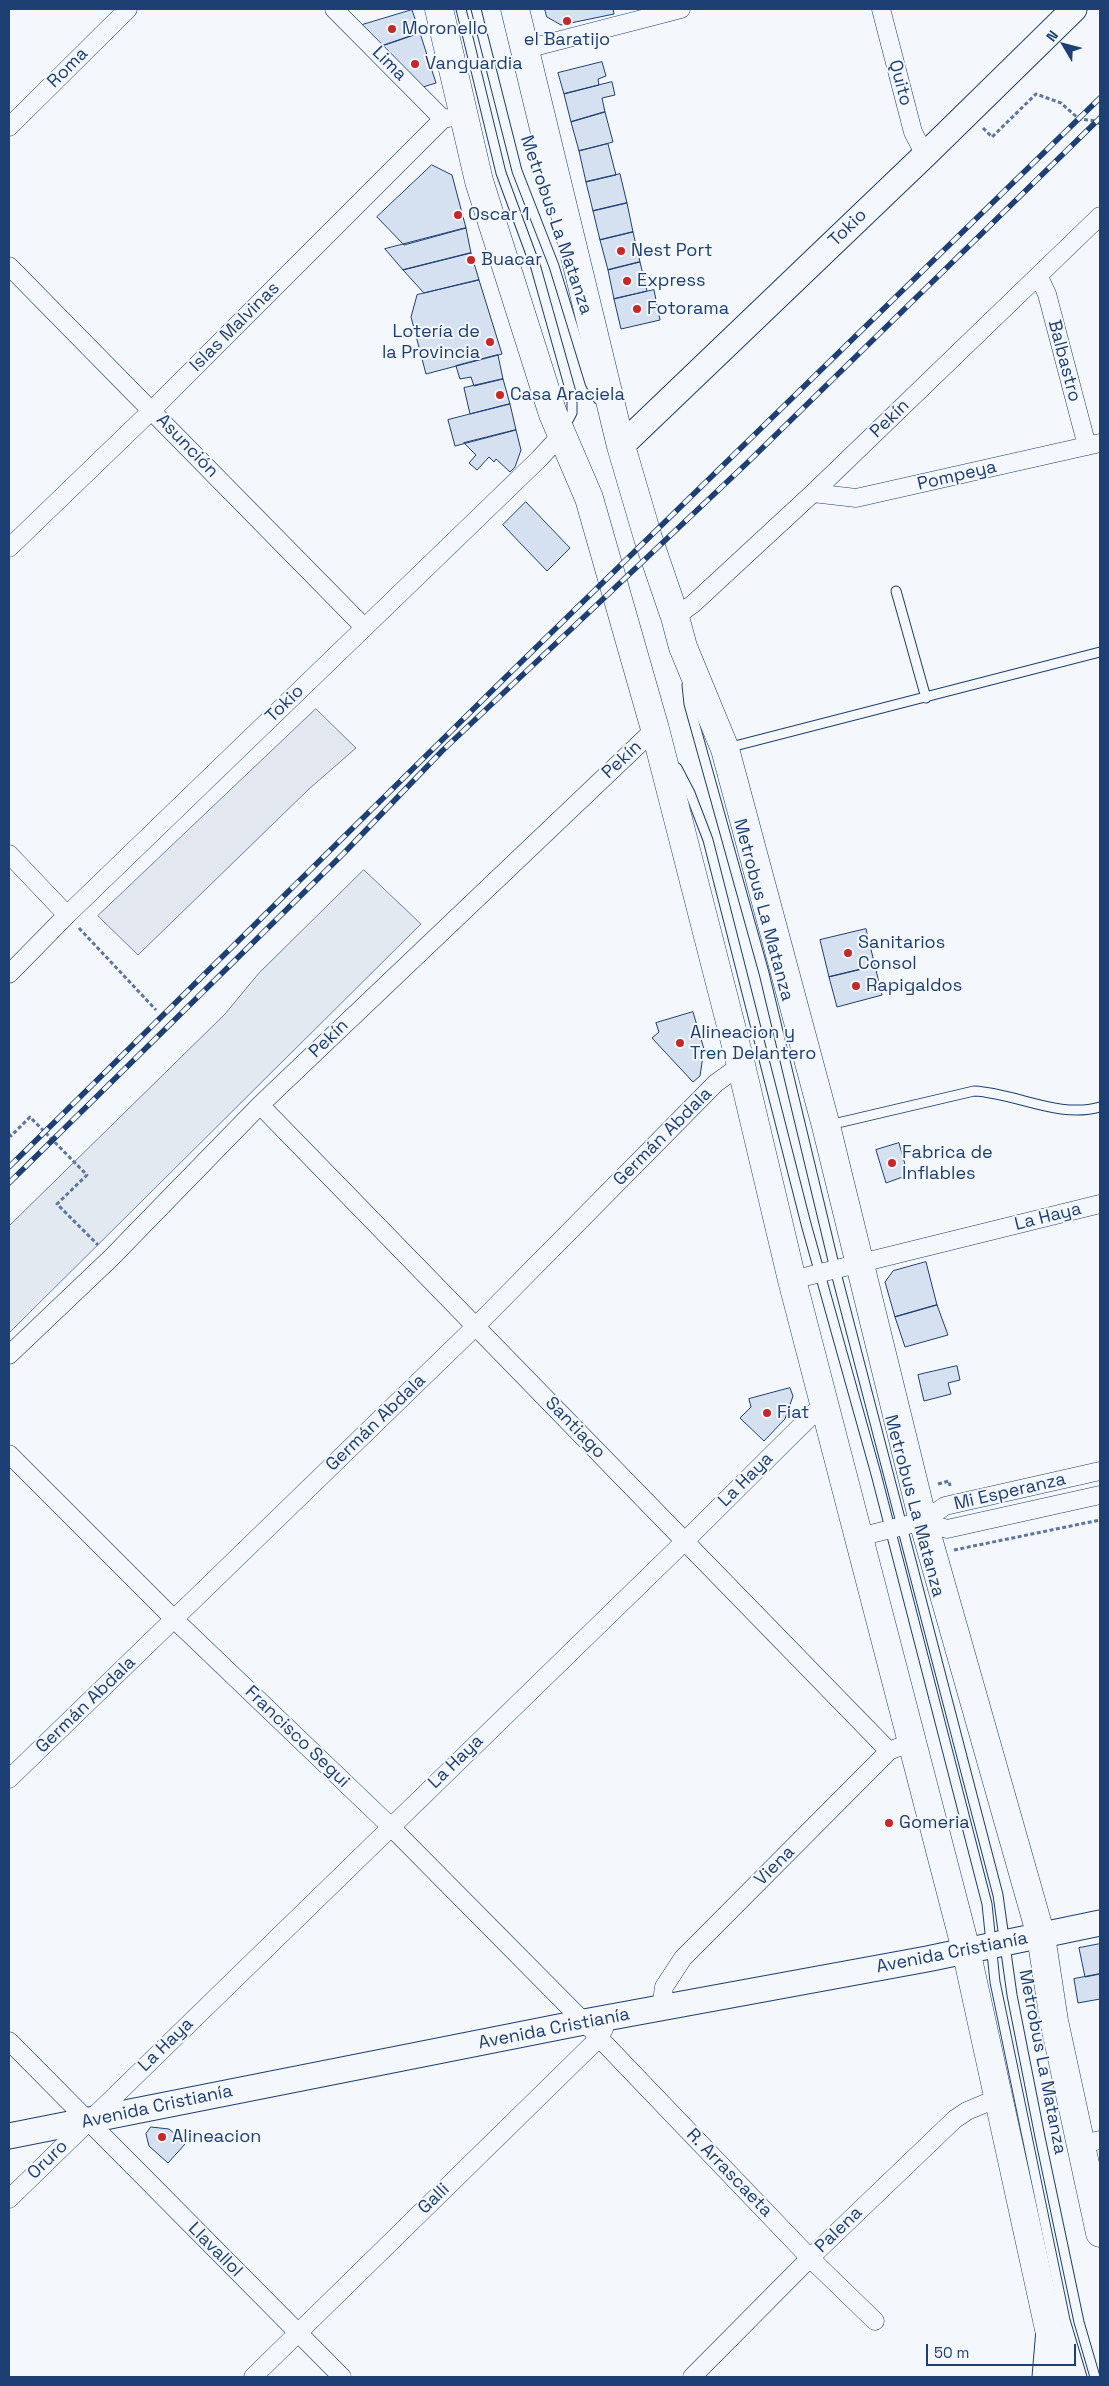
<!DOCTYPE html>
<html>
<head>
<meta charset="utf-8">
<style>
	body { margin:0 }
	#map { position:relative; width:1109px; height:2386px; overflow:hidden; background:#f4f7fb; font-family:"Space Grotesk",sans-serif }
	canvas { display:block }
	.frame { position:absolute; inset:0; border:10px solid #1d3f73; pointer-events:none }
	.north { position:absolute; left:1039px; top:20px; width:50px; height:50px; -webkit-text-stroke:4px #f4f7fb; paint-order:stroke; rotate:307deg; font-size:14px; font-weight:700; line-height:20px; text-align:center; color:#1d3f73 }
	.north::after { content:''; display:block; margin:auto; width:18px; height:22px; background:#1d3f73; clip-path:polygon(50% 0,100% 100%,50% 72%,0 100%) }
	.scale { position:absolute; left:926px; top:2344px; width:150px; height:22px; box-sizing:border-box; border:2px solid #1d3f73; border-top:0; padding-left:6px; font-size:15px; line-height:18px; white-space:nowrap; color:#1d3f73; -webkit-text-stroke:4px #f4f7fb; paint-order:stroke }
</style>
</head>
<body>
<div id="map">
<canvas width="1109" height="2386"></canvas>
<div class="frame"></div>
<div class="north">N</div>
<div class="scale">50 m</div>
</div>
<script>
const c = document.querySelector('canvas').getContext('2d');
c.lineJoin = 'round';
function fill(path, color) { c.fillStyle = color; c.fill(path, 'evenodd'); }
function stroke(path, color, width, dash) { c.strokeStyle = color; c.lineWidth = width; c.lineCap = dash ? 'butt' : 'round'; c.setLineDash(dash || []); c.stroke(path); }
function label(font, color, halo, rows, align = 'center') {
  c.font = font + ' "Space Grotesk",sans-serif'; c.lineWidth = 4; c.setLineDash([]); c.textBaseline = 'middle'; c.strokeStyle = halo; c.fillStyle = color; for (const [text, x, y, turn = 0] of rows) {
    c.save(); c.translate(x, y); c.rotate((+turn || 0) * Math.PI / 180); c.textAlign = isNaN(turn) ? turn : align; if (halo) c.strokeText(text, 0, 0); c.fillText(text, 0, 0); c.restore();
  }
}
const green = new Path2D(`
	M364,870L421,924L9,1333V1226L225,1014L259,973Z`);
fill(green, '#e3e9f0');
stroke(green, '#687fa3', 1);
const parking = new Path2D(`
	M316,709L356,748L309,789L138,955L98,916Z`);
fill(parking, '#e3e8f0');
stroke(parking, '#687fa3', 1);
const building = new Path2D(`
	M545,9H613L614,14L561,25L547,17Z
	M412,10L420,33L382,46L362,25Z
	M420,33L436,83L423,87L382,46Z
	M602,62L606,76L598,79L599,85L564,94L558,73Z
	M612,82L615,95L602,98L605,112L571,122L564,94Z
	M605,112L613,142L579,151L571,122Z
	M608,144L616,175L586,182L579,151Z
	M432,165L452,175L466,228L404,245L377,217Z
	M620,174L627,203L593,211L586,182Z
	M627,203L633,232L600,240L593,211Z
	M466,228L471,253L403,270L385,249Z
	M633,232L640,262L608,270L600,240Z
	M471,253L479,280L424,293L403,270Z
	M640,262L647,291L614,299L608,270Z
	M479,280L502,354L426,374L411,317L417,295Z
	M654,290L660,320L621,329L614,299Z
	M498,355L503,379L474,386L471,377L460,379L456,366Z
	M503,379L510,404L470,414L464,388Z
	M510,404L516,430L455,446L448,420Z
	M516,430L521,450L515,467L510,472L496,459L494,462L489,457L477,470L469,463L476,455L464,443Z
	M526,502L570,548L547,571L503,525Z
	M866,929L875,966L829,977L820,940Z
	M875,966L882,995L837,1007L829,977Z
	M693,1012L704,1049L700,1076L693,1082L652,1038L659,1032L656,1023Z
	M899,1143L908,1175L886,1183L876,1150Z
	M926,1262L937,1305L895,1317L885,1282L893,1271Z
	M937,1305L948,1335L905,1347L895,1317Z
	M957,1366L960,1380L948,1383L951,1394L924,1401L918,1375Z
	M790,1388L793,1396L785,1419L764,1441L740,1418L751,1407L749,1399Z
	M1100,1944V1974L1085,1977L1079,1948Z
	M1100,1974V1999L1078,2003L1074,1979Z
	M151,2127L169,2129L186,2143L168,2163L149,2146L146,2134Z`);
fill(building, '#d5e0f0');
stroke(building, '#1d3f73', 1);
const lane = new Path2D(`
	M461,9L501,173L536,268L572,396V413L564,428
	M476,9L517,171L554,266L590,383L598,399
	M896,591L926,698
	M687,685L689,704L764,973L835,1269L998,1895L1012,1995L1040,2137L1079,2322L1095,2377
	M727,748L1100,652
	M677,768L690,793L708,840L806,1224L876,1474L987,1904L995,1982L1065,2320L1082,2377
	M829,1125L974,1091C1016,1093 1058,1119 1100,1107`);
const street = new Path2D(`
	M334,9L443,119
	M881,9L913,132L925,155
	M526,49L681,9
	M9,127L128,9
	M9,266L364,627
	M1039,277L1047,294L1087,446
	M813,493L856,498L1100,443
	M9,548L152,410L443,119L465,115
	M675,617L693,604L813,493L1100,216
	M9,854L67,915
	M9,974L67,915L539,459L562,434
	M260,1105L889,1751
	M792,1280L1100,1204
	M9,1355L111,1258L260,1105L655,729
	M9,1454L175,1620L390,1826L584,2022L810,2258L875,2321
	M923,1521L947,1529L1100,1495
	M859,1537L923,1521L945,1506L1100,1471
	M9,1779L476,1326L716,1083L741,1065
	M661,2008L664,1987L683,1958L889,1751L899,1747
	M9,2041L342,2377
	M1082,2144L1100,2140
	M9,2199L685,1541L824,1403
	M253,2377L599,2038L604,2029
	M692,2377L810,2258L955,2119L967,2111L998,2098`);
const secondary = new Path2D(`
	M621,446L925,155L1074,9
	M9,2136L584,2022L927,1959L1100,1923
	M1045,2377L1049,2329`);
const highway = new Path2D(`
	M439,9L479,181L553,414L589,498L655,729L741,1065L792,1280L966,1950L1049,2329L1064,2377
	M515,9L621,446L648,538L675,617L683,647L725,749L826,1126L923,1521L1041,1936L1054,2021L1100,2233`);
stroke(lane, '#1d3f73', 11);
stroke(street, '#1d3f73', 19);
stroke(secondary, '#1d3f73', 27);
stroke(highway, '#1d3f73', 29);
stroke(new Path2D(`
	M983,128L992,137L1036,94L1061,103L1079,119L1097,121L1100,125
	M79,928L156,1010
	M9,1134L11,1136L30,1117L87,1175L57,1204L98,1245
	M938,1484L949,1481L950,1486
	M954,1550L1100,1520`), '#5e769c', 3, [4, 2.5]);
stroke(lane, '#f4f7fb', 9);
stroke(street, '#f4f7fb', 18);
stroke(secondary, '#f4f7fb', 25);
stroke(highway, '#f4f7fb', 28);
const rail = new Path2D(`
	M9,1167L512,671L1100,98
	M9,1183L344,853L442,751L746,464L1100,118`);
stroke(rail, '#1d3f73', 5.5);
stroke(rail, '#f4f7fb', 4, [11]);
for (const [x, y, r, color] of [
	[567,21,5,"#c62828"],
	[392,29,5,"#c62828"],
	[415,64,5,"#c62828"],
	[458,215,5,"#c62828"],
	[621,251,5,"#c62828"],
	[471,260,5,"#c62828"],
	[627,281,5,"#c62828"],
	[637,309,5,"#c62828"],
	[490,342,5,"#c62828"],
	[500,395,5,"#c62828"],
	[848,953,5,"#c62828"],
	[856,986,5,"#c62828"],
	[680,1043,5,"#c62828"],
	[892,1163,5,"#c62828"],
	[767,1413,5,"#c62828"],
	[889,1823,5,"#c62828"],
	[162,2137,5,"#c62828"]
]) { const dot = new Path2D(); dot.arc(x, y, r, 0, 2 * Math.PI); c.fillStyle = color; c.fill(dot); stroke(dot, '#f4f7fb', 2); }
label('18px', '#1d3f73', '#f4f7fb', [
	["Moronello",402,29],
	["el Baratijo",567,40,"center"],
	["Vanguardia",425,64],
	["Oscar 1",468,215],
	["Nest Port",631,251],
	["Buacar",481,260],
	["Express",637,281],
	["Fotorama",647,309],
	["Lotería de",480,332,"right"],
	["la Provincia",480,353,"right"],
	["Casa Araciela",510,395],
	["Sanitarios",858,943],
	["Consol",858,964],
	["Rapigaldos",866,986],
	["Alineacion y",690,1033],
	["Tren Delantero",690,1054],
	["Fabrica de",902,1153],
	["Inflables",902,1174],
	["Fiat",777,1413],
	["Gomeria",899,1823],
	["Alineacion",172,2137]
], 'left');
label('18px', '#1d3f73', '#f4f7fb', [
	["Lima",389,64,45],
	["Roma",68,68,-45],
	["Quito",900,83,75],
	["Metrobus La Matanza",556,225,71],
	["Tokio",848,228,-44],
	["Islas Malvinas",235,327,-45],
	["Balbastro",1064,361,75],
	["Pekín",890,419,-44],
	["Asunción",187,446,46],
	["Pompeya",957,476,-13],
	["Tokio",285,704,-44],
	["Pekín",622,760,-43],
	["Metrobus La Matanza",763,910,75],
	["Pekín",329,1039,-44],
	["Germán Abdala",663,1137,-45],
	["La Haya",1048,1217,-14],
	["Germán Abdala",376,1423,-44],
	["Santiago",575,1428,46],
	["La Haya",746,1480,-45],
	["Mi Esperanza",1010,1492,-13],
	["Metrobus La Matanza",914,1506,75],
	["Germán Abdala",86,1705,-44],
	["Francisco Segui",297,1737,44],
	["La Haya",456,1762,-44],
	["Viena",775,1866,-45],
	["Avenida Cristianía",952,1953,-11],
	["Avenida Cristianía",554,2029,-11],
	["La Haya",166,2045,-44],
	["Metrobus La Matanza",1042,2062,79],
	["Avenida Cristianía",157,2107,-12],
	["Oruro",48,2160,-44],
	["R. Arrascaeta",729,2173,46],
	["Galli",434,2199,-44],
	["Palena",839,2230,-44],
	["Llavallol",215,2250,45]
]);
</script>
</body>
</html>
